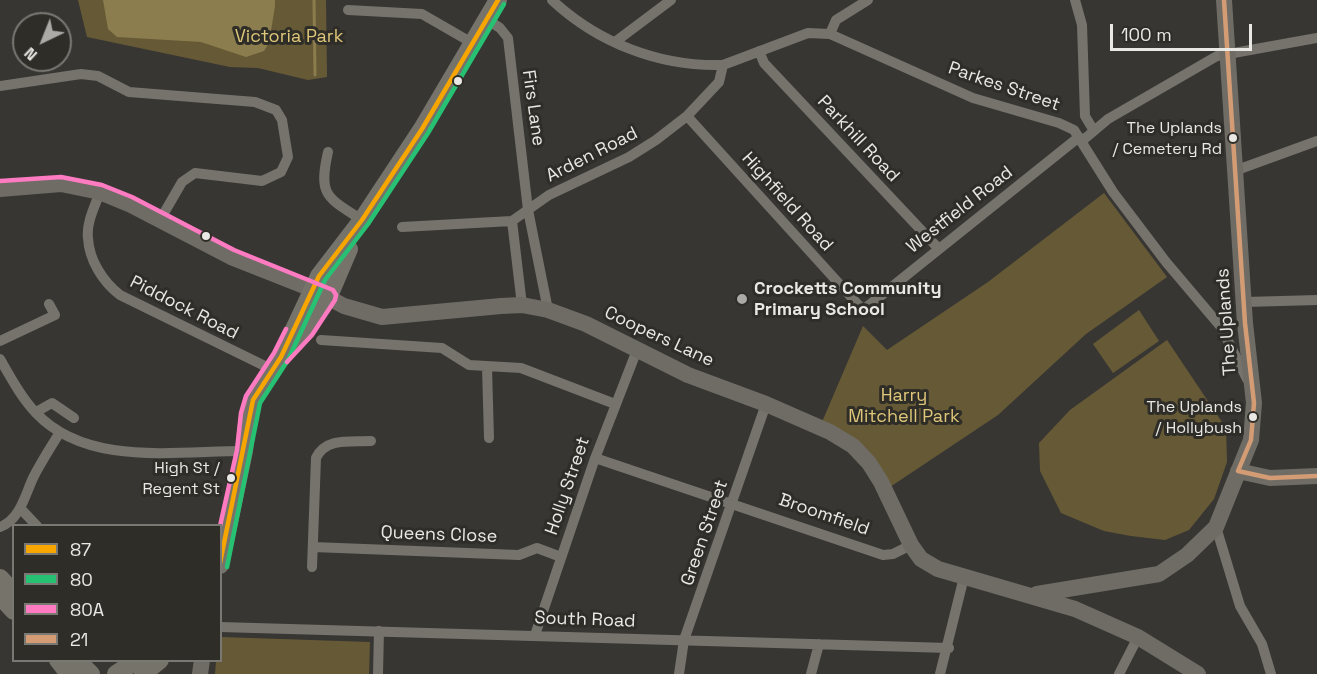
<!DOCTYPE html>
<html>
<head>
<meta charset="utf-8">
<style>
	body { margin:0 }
	#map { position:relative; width:1317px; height:674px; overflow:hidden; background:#383633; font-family:"Space Grotesk",sans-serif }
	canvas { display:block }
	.legend { position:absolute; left:12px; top:524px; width:210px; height:138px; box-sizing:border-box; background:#2f2d28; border:2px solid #797873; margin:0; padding:8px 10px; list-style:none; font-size:18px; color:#e9e8e4 }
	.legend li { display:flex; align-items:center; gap:12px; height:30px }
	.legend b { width:30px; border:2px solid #797873 }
	.north { position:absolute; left:12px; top:12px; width:60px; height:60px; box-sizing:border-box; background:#2f2d28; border:2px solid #797873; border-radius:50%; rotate:223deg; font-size:16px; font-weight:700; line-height:24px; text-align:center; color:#e9e8e4 }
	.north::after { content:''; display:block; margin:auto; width:21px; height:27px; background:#abaaa6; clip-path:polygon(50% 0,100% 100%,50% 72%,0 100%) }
	.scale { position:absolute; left:1110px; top:24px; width:142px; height:27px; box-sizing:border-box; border:3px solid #e9e8e4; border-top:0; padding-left:8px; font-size:18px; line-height:21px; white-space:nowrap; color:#e9e8e4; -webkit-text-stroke:4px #2f2d28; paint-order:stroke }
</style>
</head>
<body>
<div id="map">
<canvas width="1317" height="674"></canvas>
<ul class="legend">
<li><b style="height:8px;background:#f7a600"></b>87</li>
<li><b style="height:8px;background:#26c172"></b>80</li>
<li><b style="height:8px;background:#fe7ac1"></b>80A</li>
<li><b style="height:8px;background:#d39c74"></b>21</li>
</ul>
<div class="north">N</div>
<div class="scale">100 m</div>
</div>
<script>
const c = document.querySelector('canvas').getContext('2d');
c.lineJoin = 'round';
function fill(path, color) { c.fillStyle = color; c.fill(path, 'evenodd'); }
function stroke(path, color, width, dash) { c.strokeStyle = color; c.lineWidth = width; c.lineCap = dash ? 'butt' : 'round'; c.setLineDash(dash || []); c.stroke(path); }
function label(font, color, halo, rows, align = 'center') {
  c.font = font + ' "Space Grotesk",sans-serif'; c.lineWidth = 6; c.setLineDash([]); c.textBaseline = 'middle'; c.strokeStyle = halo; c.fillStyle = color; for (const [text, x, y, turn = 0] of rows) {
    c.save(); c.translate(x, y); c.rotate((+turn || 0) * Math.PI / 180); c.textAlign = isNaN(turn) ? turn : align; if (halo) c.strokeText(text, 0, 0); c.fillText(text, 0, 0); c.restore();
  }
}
fill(new Path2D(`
	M78,0H326L327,77L308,80L258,68L230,67L87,37Z
	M1104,193L1167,277L1086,334L998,415L890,487L822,422L863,326L887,350L988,282Z
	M1139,310L1159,341L1113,373L1093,344Z
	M1167,340L1226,428L1227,462L1214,499L1189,530L1165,540L1131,536L1104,531L1061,513L1040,471L1039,443L1070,410Z
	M221,637L370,642L369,674H215L216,661L220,660Z`), '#665a36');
fill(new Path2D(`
	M103,0H275V6L269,43L264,51L246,57L201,42L117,37L108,29Z`), '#8b7d4e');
stroke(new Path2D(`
	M314,0L315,75`), '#8b7d4e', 3);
stroke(new Path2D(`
	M552,0C598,43 660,67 723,65
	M1075,0L1082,25L1085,116L1094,131
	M348,10L422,14L474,44
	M488,20L500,28L508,38L528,210L548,310
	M830,34L973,98L1059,123L1074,130L1113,192L1166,262L1221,327L1247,379
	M615,42L671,0
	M759,51L764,63L938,248
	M0,86L81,74L98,76L129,92L255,102L276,110L282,120L288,157L281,172L262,181L195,173L182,182L160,220
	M687,116L863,310L1079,137
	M1082,141L1108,119L1217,56L1317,38
	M328,152C318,196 327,197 362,220
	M1237,170L1317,141
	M100,192C95,206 86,223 88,238C89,260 103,282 120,295L273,370
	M512,221L522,305
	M402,227L512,221L549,195L629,157L656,140L687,116L719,82L723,65L808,33L830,34L836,20L868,0
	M1245,302L1317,300
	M321,340L442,348L469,365L521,368L615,404
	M0,341L55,315L49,304
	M0,359C11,378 21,397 36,413C87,467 176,451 244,451
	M487,367L489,438
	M36,412L52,403L74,418
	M595,458L883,555L893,554L911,545
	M20,508L37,526
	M0,527C20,520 25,495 33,478C41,462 51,447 60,432
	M1216,527L1240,606L1262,644L1271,674
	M313,547L519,555L537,548L561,557
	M312,567L316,458C326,437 351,442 371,441
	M220,627L949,648
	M535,635L594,461L637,350
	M378,674L379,631
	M679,674L684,640L766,404
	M811,674L819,644
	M940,674L964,577
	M1119,674L1138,637`), '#75736c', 10);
stroke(new Path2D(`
	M0,189L61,184L100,192L129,204L231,257L312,289L344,306L382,317L501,306L522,305L548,310L586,324L688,375L766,404L830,432L853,446L869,463L881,482L911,545L921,559L938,569L1075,609L1138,637L1198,674
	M1238,471L1270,478L1317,476
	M1037,594L1159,574L1187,555L1216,527L1251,440L1254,403L1245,323L1224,0
	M200,674L202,660`), '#6e6c65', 16);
stroke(new Path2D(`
	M296,341L329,296L349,249
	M220,565L244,451L248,415L253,400L281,357L319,276L362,220L422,129L498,0
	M0,578L14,593
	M0,596L14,611
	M58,660L69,674
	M77,660L91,674
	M116,674L137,660
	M143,674L160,660`), '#76736b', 18);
stroke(new Path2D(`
	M220,563L253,400L281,357L319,276L362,220L422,129L498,0`), '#f7a600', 4.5);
stroke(new Path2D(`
	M227,567L260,403L288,360L325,280L368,224L428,133L504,4`), '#26c172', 4.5);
stroke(new Path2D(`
	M0,181L61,177L102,185L132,197L234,250L333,290L336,295L335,300L312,335L287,362
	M220,526L237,450L241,413L246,396L274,353L286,329`), '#fe7ac1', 4.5);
stroke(new Path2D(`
	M1224,0L1245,323L1254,403L1251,440L1238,471L1270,478L1317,476`), '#d39c74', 4.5);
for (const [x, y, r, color] of [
	[458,81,5,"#e9e8e4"],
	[1233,138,5,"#e9e8e4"],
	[206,236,5,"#e9e8e4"],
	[742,299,6,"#abaaa6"],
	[1253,417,5,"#e9e8e4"],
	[231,478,5,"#e9e8e4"]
]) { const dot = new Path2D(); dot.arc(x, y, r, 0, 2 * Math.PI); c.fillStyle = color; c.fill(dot); stroke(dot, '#2f2d28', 2); }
label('16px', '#e9e8e4', '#2f2d28', [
	["The Uplands",1222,129],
	["/ Cemetery Rd",1222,150],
	["The Uplands",1242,408],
	["/ Hollybush",1242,429],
	["High St /",220,469],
	["Regent St",220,490]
], 'right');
label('18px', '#dfc779', '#2f2d28', [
	["Victoria Park",289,37],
	["Harry",904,396],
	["Mitchell Park",904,417]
]);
label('18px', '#e9e8e4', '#2f2d28', [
	["Parkes Street",1004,87,19],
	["Firs Lane",533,108,82],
	["Parkhill Road",858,139,47],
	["Arden Road",592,155,-27],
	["Highfield Road",787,202,48],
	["Westfield Road",960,210,-38],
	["Piddock Road",184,308,27],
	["The Uplands",1227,322,-94],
	["Coopers Lane",659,337,25],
	["Holly Street",568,486,-71],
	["Broomfield",824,515,19],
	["Green Street",705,533,-71],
	["Queens Close",439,535,2],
	["South Road",585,620,2]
]);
label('bold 18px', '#e9e8e4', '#2f2d28', [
	["Crocketts Community",754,289],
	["Primary School",754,310]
], 'left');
</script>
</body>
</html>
